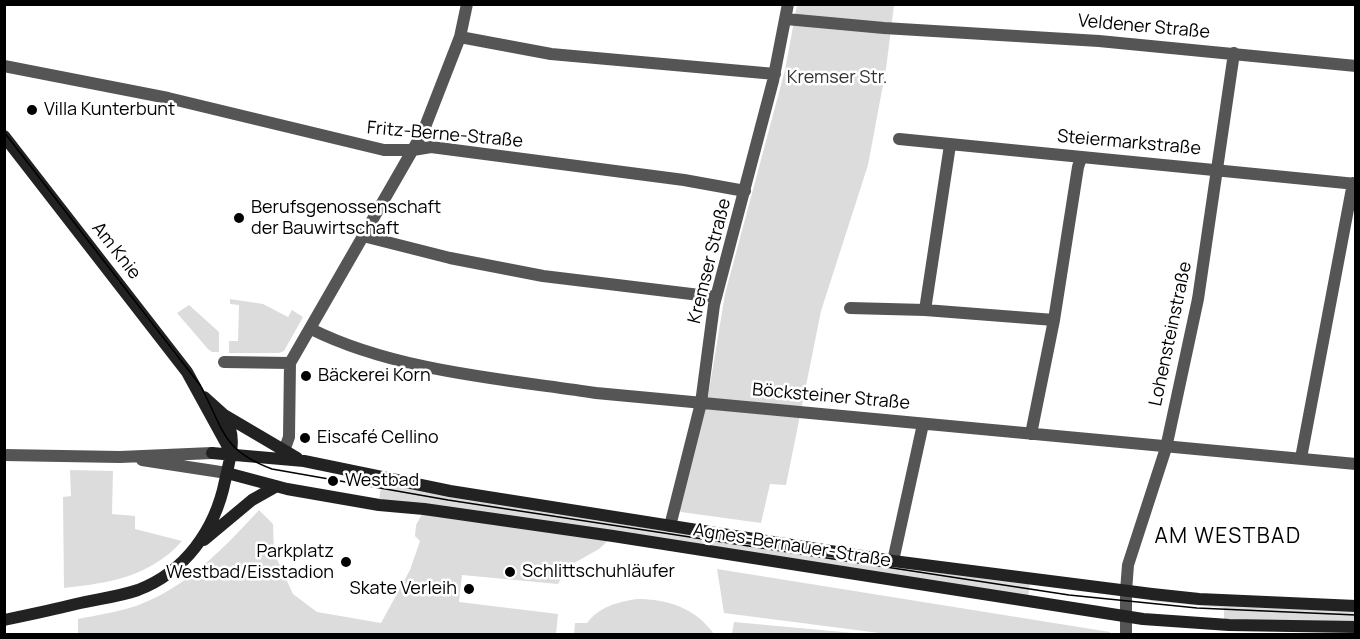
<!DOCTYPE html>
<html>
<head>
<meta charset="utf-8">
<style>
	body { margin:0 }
	#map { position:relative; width:1360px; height:639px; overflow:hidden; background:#fff; font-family:Manrope,sans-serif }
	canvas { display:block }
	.frame { position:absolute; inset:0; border:6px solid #000; pointer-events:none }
</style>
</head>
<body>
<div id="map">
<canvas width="1360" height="639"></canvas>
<div class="frame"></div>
</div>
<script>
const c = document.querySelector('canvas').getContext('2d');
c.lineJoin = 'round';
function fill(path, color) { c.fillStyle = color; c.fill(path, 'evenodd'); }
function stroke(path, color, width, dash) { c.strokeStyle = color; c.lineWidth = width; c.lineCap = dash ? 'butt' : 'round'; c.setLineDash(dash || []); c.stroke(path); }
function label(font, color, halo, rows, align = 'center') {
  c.font = font + ' Manrope,sans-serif'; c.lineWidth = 5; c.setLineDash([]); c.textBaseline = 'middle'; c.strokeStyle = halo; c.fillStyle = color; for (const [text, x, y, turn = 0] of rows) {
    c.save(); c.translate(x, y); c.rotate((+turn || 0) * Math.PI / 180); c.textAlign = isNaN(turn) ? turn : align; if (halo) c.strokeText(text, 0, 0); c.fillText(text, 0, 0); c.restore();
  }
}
fill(new Path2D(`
	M797,5H894L886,69L868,165L821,311L786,485L770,484L761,523L681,512L678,508L707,403L725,294L785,70Z
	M230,299L263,304L288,317L292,310L303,317L284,351L279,353H229V341H238L239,305L230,304Z
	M189,305L219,332V352H212L208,349L177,313Z
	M70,470L113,471L112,514L135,516V529L182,541C150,577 109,583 64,588L63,497L71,496Z
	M382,481L1030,582L1028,597L379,500Z
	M259,510L273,524L274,553L293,594L317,612L381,623L410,570L420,541L415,536L416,525L422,514L611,538L599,549L567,567L558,584L462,575L459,602L558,614L556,634H78V619C97,615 118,612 136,606C186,588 224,548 259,510Z
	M717,569L1110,632V634H887L724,613Z
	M637,599C668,599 695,608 714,634H574L575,623H587C599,607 617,602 637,599Z
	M1150,599L1355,611V623L1224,621V608L1150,601Z
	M734,622L864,634H732Z`), '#dcdcdc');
stroke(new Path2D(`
	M786,19L884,28L1099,41L1356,66
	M460,37L551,54L775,74
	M4,66L168,98L384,150H413L431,147L684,180L745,191
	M899,139L1356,184
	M363,236L450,258L543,276L716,297
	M850,308L925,310L1054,320
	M925,310L950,145
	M311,329C395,371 503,379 596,393L1356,464
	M224,362L290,363
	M1031,434L1054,320L1078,167L1081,158
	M284,451L289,437L290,363L423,132L460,37L467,4
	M4,455L120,457L212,453
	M1301,458L1353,183
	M142,460L227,473
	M670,526L701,403L714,305L773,81L788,4
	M893,561L923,424
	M1126,591L1128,565L1166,448L1198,299L1234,53`), '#555', 12);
stroke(new Path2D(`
	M1126,634V591`), '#555', 12);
stroke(new Path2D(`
	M4,136L187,372L232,454
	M204,397L224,415L297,458
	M212,453L304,461L450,491L893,561L1152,594L1199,599L1356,606
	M227,473L287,489L379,505L424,509L613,536L1143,619L1229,625L1356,627
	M204,540L252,500L275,487
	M4,620C28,615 52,610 76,604C96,599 118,597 138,590C185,572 215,530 225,481C230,457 238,437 224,415`), '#222', 12);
stroke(new Path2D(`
	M4,132L200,385C224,429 221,450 272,469L448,500L1069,595L1197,608L1356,615`), '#000', 1.5);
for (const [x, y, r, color] of [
	[32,110,6,"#000"],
	[239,218,6,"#000"],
	[306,376,6,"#000"],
	[305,438,6,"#000"],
	[333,481,6,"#000"],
	[346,562,6,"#000"],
	[510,572,6,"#000"],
	[469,589,6,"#000"]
]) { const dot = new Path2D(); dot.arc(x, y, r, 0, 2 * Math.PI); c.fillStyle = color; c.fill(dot); stroke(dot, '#fff', 2); }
label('18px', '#000', '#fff', [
	["Veldener Straße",1144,27,5],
	["Fritz-Berne-Straße",445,135,5],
	["Steiermarkstraße",1129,143,5],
	["Am Knie",116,251,52],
	["Kremser Straße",710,261,-76],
	["Lohensteinstraße",1171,334,-78],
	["Böcksteiner Straße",831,397,5],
	["Agnes-Bernauer-Straße",792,546,9]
]);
label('18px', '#333', '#fff', [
	["Kremser Str.",837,78]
]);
label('18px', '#000', '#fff', [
	["Villa Kunterbunt",44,110],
	["Berufsgenossenschaft",251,208],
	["der Bauwirtschaft",251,229],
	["Bäckerei Korn",318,376],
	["Eiscafé Cellino",317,438],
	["Westbad",345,481],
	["Parkplatz",334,552,"right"],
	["Westbad/Eisstadion",334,573,"right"],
	["Schlittschuhläufer",522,572],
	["Skate Verleih",457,589,"right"]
], 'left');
c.letterSpacing = '1.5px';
label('21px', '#000', '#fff', [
	["AM WESTBAD",1228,537]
]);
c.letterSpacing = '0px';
</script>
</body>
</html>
